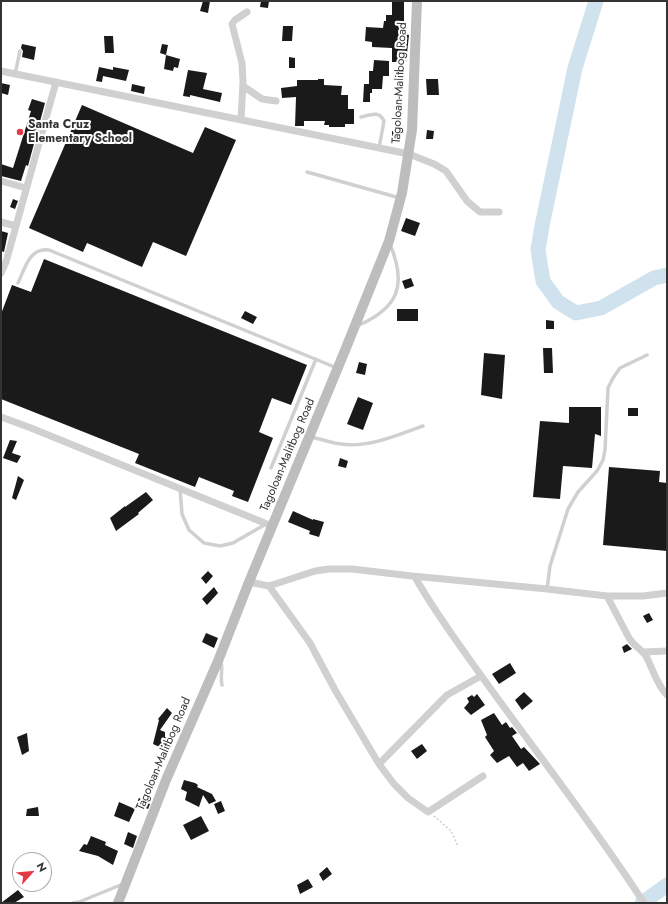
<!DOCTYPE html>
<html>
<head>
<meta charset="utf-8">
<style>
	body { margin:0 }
	#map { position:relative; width:668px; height:904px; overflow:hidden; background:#fff; font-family:Jost,sans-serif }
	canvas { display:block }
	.frame { position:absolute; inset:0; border:2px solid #333; pointer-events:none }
	.north { position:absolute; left:12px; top:852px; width:40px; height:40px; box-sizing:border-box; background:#fff; border:1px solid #adadad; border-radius:50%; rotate:63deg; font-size:11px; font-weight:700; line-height:16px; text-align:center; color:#333 }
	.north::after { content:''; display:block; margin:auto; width:14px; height:18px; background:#e63946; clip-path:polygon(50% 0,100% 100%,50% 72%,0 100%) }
</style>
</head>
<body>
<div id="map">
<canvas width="668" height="904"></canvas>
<div class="frame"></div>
<div class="north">N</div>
</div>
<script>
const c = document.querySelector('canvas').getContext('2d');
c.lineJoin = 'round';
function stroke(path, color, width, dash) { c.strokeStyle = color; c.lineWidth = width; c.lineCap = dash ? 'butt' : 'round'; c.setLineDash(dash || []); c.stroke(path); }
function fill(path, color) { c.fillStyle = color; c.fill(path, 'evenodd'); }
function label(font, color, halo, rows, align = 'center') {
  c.font = font + ' Jost,sans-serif'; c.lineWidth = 4; c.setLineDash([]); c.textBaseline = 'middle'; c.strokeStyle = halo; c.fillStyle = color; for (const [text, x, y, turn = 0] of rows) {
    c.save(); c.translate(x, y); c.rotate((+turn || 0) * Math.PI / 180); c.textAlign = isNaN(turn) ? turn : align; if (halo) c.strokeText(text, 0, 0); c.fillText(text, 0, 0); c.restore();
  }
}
stroke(new Path2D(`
	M596,1L575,68L542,226L538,250L543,281L558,302L576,313L601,308L654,278L667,275
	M642,903L667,885`), '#cfe2ee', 15);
fill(new Path2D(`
	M203,1H210L208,13L200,11Z
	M261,1H269L268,8L260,7Z
	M392,1H404V34L409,35L406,62H392V48L372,47V42L365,41L366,27L383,28L384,21H386V15H392Z
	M283,26H293L292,41H282Z
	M104,36H113L114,53H105Z
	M22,44L36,47L34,60L22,57L23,51L21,48Z
	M162,44L168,45L166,55L160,53Z
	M166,55L180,59L178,68L174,67L173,71L164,69Z
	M289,57L295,58V68H289Z
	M374,60L389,61V76H383L382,89H372V93H370V102H363L364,84H369V71H373Z
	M99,67L113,70V67L129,70L126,81L103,76L102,82L96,81Z
	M188,70L207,73L203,89L222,93L220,102L190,95V97L183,96Z
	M318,79H324V85L342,86L341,95H348V109H354V124H345V127H329V125H324L325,121H304V126H295L296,97L282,98L281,88L297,86V80H318Z
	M426,79H438L439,95H427Z
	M1,83L10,85L8,95L1,93Z
	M132,84L145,87L144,94L131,91Z
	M32,99L45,103L28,166L26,165L21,181L1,176V164L13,168L31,111L28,110Z
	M82,105L193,153L205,127L236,140L186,256L153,242L142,267L87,243L83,252L29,228Z
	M427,130L434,131L433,139H426Z
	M392,131L401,132L400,141L392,140Z
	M13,199L18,201L15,209L10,207Z
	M406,218L420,223L415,236L401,231Z
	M1,231L8,233L4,252L1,251Z
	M44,259L307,365L291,405L272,398L259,432L273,438L248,502L232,496L234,491L199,477L195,487L135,463L139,454L1,399V314L12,285L31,292Z
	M411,278L414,286L405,289L402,281Z
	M397,309H418V321H397Z
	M245,311L257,317L253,324L241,318Z
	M546,320L554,321V329H546Z
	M543,348H552L553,373H544Z
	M484,353L505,355L502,399L481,395Z
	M359,362L367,364L365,375L356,373Z
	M358,397L373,403L363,430L347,424Z
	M569,407H601V436L595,434L592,468L563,466L560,499L533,497L540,421L569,423Z
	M628,408H638V416H628Z
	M10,440L17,441L12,453L21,456L17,463L3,458Z
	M340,458L348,461L346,468L338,466Z
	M609,467L660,471L659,482L667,483V551L603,545Z
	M18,476L24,480L16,500L12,498Z
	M146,492L153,500L138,513L139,514L116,531L110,518L125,506V507Z
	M293,511L313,520V519L324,522L319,537L309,534L310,531L288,522Z
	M208,571L213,576L206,584L201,578Z
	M214,587L218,593L207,605L202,599Z
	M649,613L653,620L647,623L643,616Z
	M206,633L218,638L214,648L202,642Z
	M627,644L632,649L624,653L622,647Z
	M510,663L516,673L499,684L492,674Z
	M524,692L533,701L522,710L515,700Z
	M477,694L485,705L471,715L464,708L469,702L467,698L472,695L474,697Z
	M167,708L172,713L160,730L165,732V737L172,740L168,751L153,744L159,720L158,719Z
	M494,713L502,725L506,722L510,728L512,727L517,733L512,736L521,749L524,747L540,764L529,771L523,763L517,767L509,756L497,763L490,755L494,751L485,737L487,735L481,720Z
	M27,733L29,751L22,755L17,737Z
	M422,744L427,751L417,759L411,751Z
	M184,780L195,783L198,785L197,787L212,794L216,801L209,804L203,795L199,807L185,800L187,792L181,789Z
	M139,798L150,804L148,809L136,804Z
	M221,801L225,811L218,814L214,804Z
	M119,802L135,809L129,822L114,816Z
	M38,807L39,816H26L27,809Z
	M201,816L209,831L191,840L183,825Z
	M128,832L137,836L133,848L124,844Z
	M91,836L106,842L105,845L118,851L113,865L98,856L79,851L84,844L87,845Z
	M327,867L332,874L323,881L319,874Z
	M308,879L313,887L300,894L297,885Z
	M18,890L24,897L14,903H1Z`), '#1a1a1a');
stroke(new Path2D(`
	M434,816L451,831L458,846`), '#cdcdcd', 1.5, [2, 2]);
stroke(new Path2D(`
	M15,74L20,51
	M361,117C370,115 379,110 384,121L379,148
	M307,172L400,198
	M18,283C25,268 30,247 49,250L337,368
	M357,326C399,308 407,285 390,244
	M311,437C321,439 331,443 341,444C369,448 397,435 423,426
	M271,468L316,359
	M180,489L182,514L189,530L204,543L220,546L233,543L266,524
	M547,589L550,566L568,509L578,492L597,471L603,460L605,450L608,388L613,378L620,368L647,355
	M221,662C223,670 220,677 222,685
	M73,903L79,902L123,884`), '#d0d0d0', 3.5);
stroke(new Path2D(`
	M1,71L409,154L434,164L446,171L467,201L480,212H499
	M243,86L262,99L276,101
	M241,120L243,82L242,63L232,24L235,20L247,12
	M1,181L26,188
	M1,222L16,226
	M1,273L6,262L56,82
	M1,417L31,428L272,526
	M415,577C434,611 458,643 480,674C535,751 593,824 644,903
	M249,582L269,586L315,571L329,569H352L412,576L547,589L607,596H643L667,593
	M269,586L310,643L335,690L379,764L394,784L408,798L428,812L483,776
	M607,596L629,638C633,645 641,649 646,656C653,669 656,684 667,695
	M643,652L667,651
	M379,764L447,695L481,676`), '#d0d0d0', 7);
stroke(new Path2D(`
	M118,903L166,780L218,661L249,582L346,348L389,241L402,193L412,130L417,1`), '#bdbdbd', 10);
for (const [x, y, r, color] of [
	[20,132,4,"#e63946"]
]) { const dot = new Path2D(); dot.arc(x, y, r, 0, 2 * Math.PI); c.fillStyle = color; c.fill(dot); stroke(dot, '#fff', 1.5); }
label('12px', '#333', '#fff', [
	["Tagoloan-Malitbog Road",400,83,-87],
	["Tagoloan-Malitbog Road",288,455,-67],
	["Tagoloan-Malitbog Road",164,754,-67]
]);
label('bold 12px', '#333', '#fff', [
	["Santa Cruz",28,125],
	["Elementary School",28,139]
], 'left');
</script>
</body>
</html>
